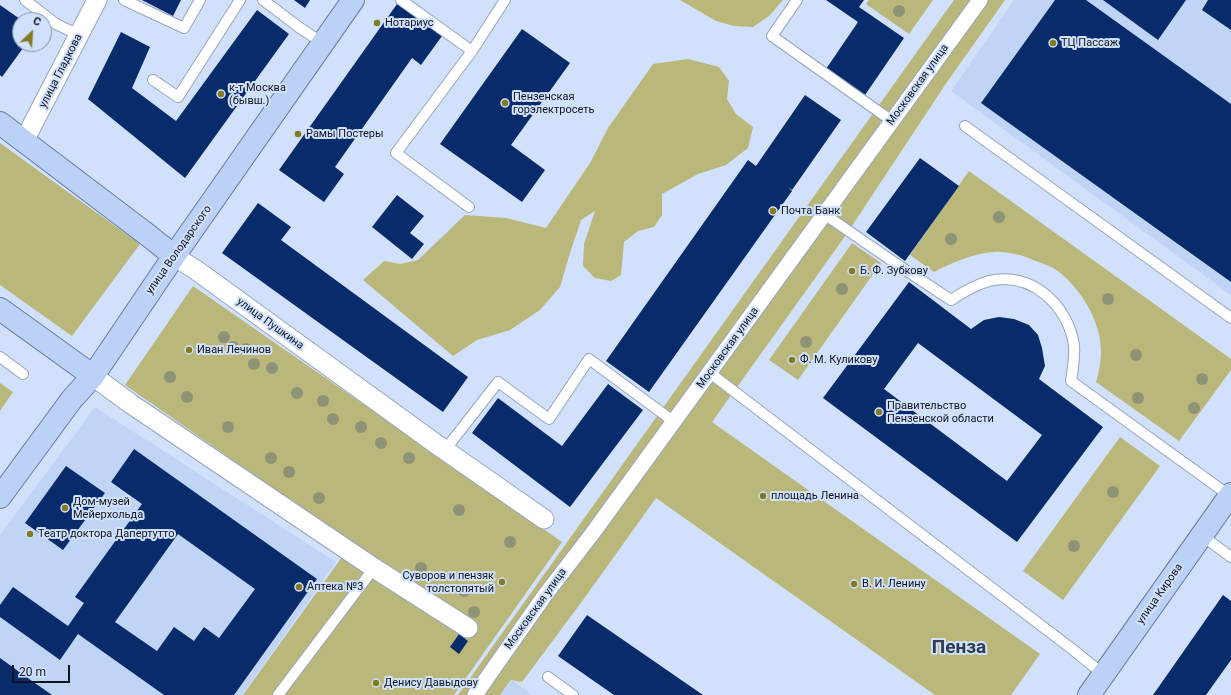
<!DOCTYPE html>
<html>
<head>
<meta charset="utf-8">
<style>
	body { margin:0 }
	#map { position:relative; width:1231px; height:695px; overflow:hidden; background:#d1e1fc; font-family:Roboto,sans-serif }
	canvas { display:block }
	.north { position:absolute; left:12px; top:12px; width:40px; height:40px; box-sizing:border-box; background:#d1e1fc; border:1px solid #838fa3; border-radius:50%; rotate:25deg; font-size:11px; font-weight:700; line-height:16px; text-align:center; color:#0f151e }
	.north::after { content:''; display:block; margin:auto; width:14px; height:18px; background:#827b22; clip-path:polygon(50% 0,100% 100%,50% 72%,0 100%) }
	.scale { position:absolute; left:12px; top:665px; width:58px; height:18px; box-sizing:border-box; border:2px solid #0f151e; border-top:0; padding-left:5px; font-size:12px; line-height:14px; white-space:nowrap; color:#0f151e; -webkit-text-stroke:3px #d1e1fc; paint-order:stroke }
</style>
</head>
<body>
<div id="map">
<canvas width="1231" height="695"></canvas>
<div class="north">С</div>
<div class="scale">20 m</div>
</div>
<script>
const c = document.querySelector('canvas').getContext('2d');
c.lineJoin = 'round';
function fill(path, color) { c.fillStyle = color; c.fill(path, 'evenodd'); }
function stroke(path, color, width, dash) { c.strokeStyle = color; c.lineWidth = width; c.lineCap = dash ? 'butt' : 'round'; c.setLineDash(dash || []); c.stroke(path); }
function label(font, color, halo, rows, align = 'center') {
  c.font = font + ' Roboto,sans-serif'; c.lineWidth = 4; c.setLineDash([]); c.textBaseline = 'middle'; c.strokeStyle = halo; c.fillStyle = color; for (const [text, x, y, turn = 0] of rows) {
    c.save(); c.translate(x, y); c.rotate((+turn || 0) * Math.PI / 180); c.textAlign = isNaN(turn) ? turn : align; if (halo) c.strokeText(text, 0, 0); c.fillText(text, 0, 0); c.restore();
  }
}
fill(new Path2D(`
	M1014,0H1231V295L951,91Z
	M95,407L336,562L242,695H0V535Z
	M512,680L532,695H501Z`), '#c0d4f6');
fill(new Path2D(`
	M680,0H783L769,16L753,27L734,26L716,21Z
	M869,0H933L909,34L866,4Z
	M954,0H1005L945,85L846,235L712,422L1040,654L1011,695H935L656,498L583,600L522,682L511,680L500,695H458Z
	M688,59L719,67L729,81L727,99L736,114L753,127L748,148L726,165L698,174L662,194V215L654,227L638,231L624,242L621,275L611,281L595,278L583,266L584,244L595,211L581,220L570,253L560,287L540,310L510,330L477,340L453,356L363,280L384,261L400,264L418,260L465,215L506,218L546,228L590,163L608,128L653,64Z
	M0,143L140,244L72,336L0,285Z
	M969,171L1231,359V370L1179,441L1096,382C1099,372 1101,362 1101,352C1101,322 1082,290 1058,271C1051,266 1041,263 1033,260C1022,255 1006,251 994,252C974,253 951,263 934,272L910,255Z
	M852,243L881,263L798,380L769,360Z
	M193,286L562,542L454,695H243L352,543L125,385Z
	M0,383L13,392L0,411Z
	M1120,437L1160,466L1063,600L1023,571Z`), '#bab77a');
fill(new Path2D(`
	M142,0H181L173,16Z
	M294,0H310L305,8Z
	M826,0H864L859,7L904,38L865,95L826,69L858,22Z
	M1055,0H1086L1231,104V282L981,103Z
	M1103,0H1186L1158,40Z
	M1208,0H1231V30L1202,10Z
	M397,4L442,36L421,65L412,58L335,167L344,174L324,202L279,170Z
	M0,5L20,19V44H26L2,77L0,75Z
	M257,10L289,34L185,178L88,99L121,32L150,47L132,88L176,121Z
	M522,29L570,63L511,145L545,170L522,202L440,144Z
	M805,95L841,120L792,190L788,187L792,191L649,392L606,361L748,160L756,166Z
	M920,158L959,186L905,261L866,232Z
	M397,195L424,216L410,233L424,244L412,259L372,227Z
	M258,203L291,227L281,240L468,377L443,412L222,253Z
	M909,282L971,329L984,320L999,317L1014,319L1029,325L1038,335L1042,348L1045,366L1039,379L1103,427L1017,542L823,398ZM918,343L1042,435L1007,481L884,389Z
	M608,384L643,410L570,507L472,433L498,398L562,446Z
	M134,449L317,579L234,695H164L78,634L60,660L0,617V605L13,587L68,626L84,603L75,597L142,504L111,482ZM178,534L255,589L219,638L204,627L194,641L174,627L157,651L115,622Z
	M66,466L105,493L63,550L25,523Z
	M1223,595L1231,601V660L1206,695H1153Z
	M587,615L703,695H614L558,656Z
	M459,634L468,641L459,654L450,647Z
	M0,658L32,681L52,695H0Z`), '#072b6b');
const service = new Path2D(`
	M25,0L56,24L79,35
	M124,0L184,28L200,0
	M263,0L300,28L323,43
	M401,0L472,51L505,0
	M797,0L772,36L892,121
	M153,80L178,97L240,0
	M965,126L1231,318
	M469,207L396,153L472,51
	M824,214L901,267L951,300C963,292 975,285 989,281C1031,271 1068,305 1074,345C1075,357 1073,369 1071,381L1230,496
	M0,357L23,374
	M710,373L1072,649L1103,674
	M445,450L498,382L549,419L589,359L673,421
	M1201,535L1231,557
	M548,677L573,695
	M278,695L374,568`);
const pedestrian = new Path2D(`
	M475,695L545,595L592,534L980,0`);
const minor = new Path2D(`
	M24,141L97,0
	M174,256L196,270L436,444L544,519
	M93,376L131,404L374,568L468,628`);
const primary = new Path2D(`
	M0,123L149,236L174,256
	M0,309L93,376
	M0,497L72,399L93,376L174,256L353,0
	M1089,695L1231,494`);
stroke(service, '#96a5bf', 12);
stroke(pedestrian, '#96a5bf', 17);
stroke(minor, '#96a5bf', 21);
stroke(primary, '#627ca6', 24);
stroke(service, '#fff', 10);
stroke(pedestrian, '#fff', 15);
stroke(minor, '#fff', 19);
stroke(primary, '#bcd1f6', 22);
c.fillStyle = '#8f9376';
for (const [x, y] of [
	[899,11],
	[999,217],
	[951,239],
	[842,289],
	[1108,299],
	[224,337],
	[806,342],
	[233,347],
	[246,349],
	[1136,355],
	[254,364],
	[272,368],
	[170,377],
	[1202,379],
	[297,393],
	[187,397],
	[1138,398],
	[323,401],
	[1194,408],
	[333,419],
	[228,427],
	[361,427],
	[381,443],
	[271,458],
	[409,458],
	[289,472],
	[1113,492],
	[319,498],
	[459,510],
	[510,542],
	[1074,546],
	[421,568],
	[464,591],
	[474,612]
]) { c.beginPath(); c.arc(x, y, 6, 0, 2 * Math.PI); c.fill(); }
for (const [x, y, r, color] of [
	[377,23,4,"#827b22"],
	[1053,43,4,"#827b22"],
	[221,94,4,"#827b22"],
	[505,103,4,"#827b22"],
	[298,134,4,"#827b22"],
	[773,211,4,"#827b22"],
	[852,271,4,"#827b22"],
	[189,350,4,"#827b22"],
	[792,360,4,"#827b22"],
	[879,412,4,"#827b22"],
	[763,496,4,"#827b22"],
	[65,508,4,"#827b22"],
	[30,534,4,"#827b22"],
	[502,582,4,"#827b22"],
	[854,584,4,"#827b22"],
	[299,587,4,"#827b22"],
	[376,683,4,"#827b22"]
]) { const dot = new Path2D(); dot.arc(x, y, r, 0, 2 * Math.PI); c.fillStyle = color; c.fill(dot); stroke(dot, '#d1e1fc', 1.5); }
label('11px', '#0f151e', '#d1e1fc', [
	["Нотариус",385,23],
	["ТЦ Пассаж",1061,43],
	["к-т Москва",229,88],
	["(бывш.)",229,101],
	["Пензенская",513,97],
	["горэлектросеть",513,110],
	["Рамы Постеры",306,134],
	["Почта Банк",781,211],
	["Б. Ф. Зубкову",860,271],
	["Иван Лечинов",197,350],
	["Ф. М. Куликову",800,360],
	["Правительство",887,406],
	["Пензенской области",887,419],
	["площадь Ленина",771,496],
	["Дом-музей",73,502],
	["Мейерхольда",73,515],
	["Театр доктора Дапертутто",38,534],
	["Суворов и пензяк",494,576,"right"],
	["толстопятый",494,589,"right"],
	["В. И. Ленину",862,584],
	["Аптека №3",307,587],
	["Денису Давыдову",384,683]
], 'left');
label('11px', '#0f151e', '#d1e1fc', [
	["улица Гладкова",61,71,-63],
	["Московская улица",918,85,-54],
	["улица Володарского",179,250,-55],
	["улица Пушкина",270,324,36],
	["Московская улица",728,348,-54],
	["улица Кирова",1160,594,-55],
	["Московская улица",536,609,-54]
]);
label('bold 19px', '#2f3c52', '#d1e1fc', [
	["Пенза",959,648]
]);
</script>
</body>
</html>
